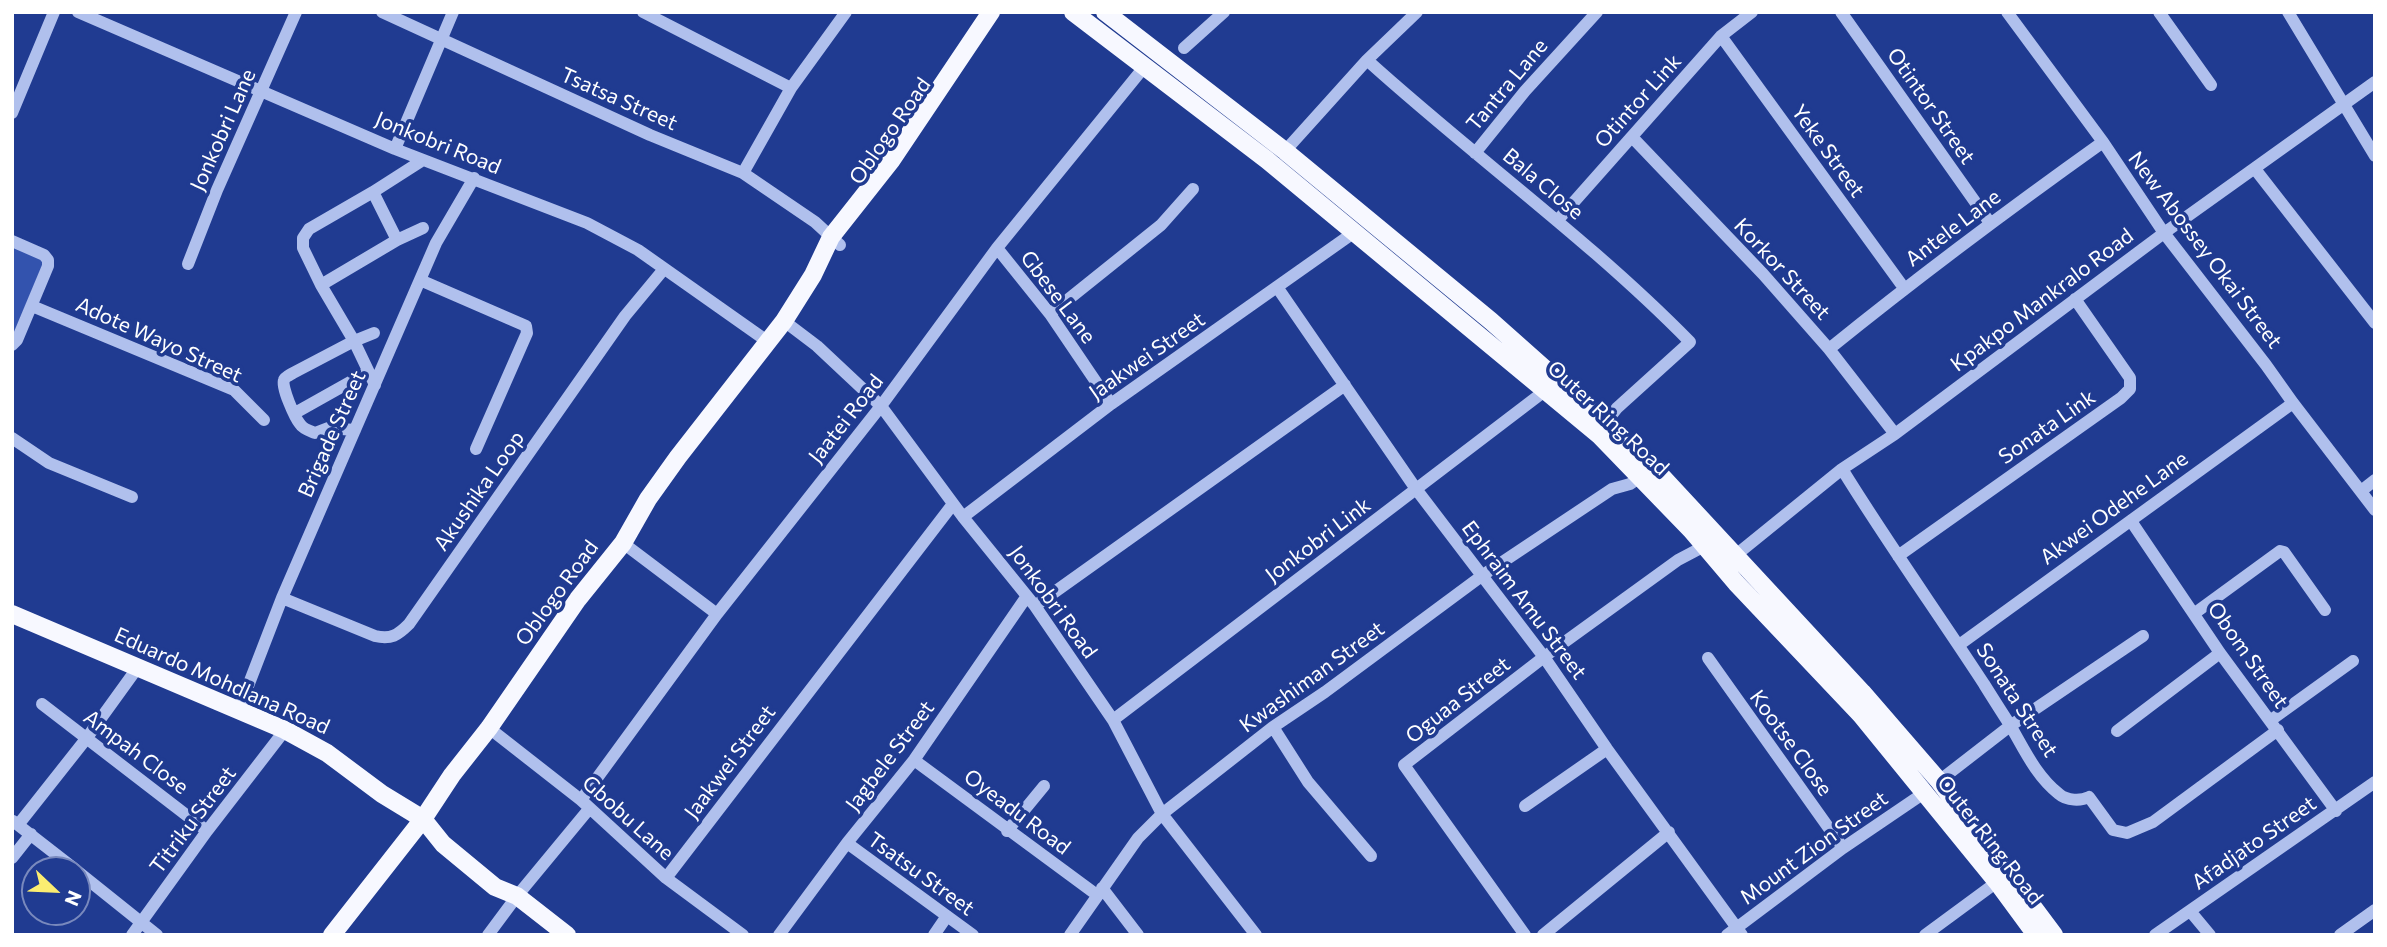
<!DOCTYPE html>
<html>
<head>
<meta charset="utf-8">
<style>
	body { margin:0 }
	#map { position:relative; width:2387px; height:947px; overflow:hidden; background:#203b91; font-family:Commissioner,sans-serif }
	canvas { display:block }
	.frame { position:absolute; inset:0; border:14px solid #fff; pointer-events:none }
	.north { position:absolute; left:21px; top:856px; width:70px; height:70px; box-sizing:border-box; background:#203b91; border:2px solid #7989bd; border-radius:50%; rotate:113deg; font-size:19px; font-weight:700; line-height:28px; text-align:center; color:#fff }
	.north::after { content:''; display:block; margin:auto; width:24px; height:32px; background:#fbed71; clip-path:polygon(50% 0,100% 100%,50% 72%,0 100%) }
</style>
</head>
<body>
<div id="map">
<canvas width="2387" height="947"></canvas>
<div class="frame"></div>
<div class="north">N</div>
</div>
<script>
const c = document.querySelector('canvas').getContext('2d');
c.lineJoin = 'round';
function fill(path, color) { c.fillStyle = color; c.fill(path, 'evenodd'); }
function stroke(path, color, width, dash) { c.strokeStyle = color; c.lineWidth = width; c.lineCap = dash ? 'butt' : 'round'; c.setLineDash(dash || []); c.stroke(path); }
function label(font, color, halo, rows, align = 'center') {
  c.font = font + ' Commissioner,sans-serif'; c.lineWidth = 7; c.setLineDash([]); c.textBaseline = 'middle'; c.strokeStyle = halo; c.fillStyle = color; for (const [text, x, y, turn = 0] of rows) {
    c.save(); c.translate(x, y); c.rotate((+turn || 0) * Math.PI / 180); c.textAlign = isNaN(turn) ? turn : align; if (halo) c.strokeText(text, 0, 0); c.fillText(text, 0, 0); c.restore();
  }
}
fill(new Path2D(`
	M12,245L45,259L12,337Z`), '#3353ae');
stroke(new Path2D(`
	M78,12L395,149L587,223L638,250L767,341
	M382,12L650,135L743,173L815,222L840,245
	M643,12L791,88
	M1841,12L1990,223
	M2007,12L2103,142L2164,233L2266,365L2293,403L2375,510
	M2159,12L2211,85
	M2288,12L2375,156
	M1721,36L1904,288
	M1184,48L1224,12
	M1367,60C1473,156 1590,240 1690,342L1617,408L1606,422
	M12,113L54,12
	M1632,137L1763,274L1829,349L1895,434
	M395,149L453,12
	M1285,151L1367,60L1417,12
	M1475,153L1525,91L1597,12
	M2255,169L2375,323
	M743,173L791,88L846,12
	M373,192L397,240
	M1557,221L1721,36L1752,12
	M12,241L44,255L48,260V266L17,340L12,345
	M997,248L1050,314L1111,404
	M188,264L217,190L296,12
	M420,280L526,326L527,333L476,449
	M321,285L397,240L423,228
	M1277,287L1416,489L1544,657L1607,749L1742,935
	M32,306L234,390L264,420
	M1050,314L1161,225L1193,189
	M784,321L817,346L881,406L963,517L1035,606L1113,720L1162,814L1256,935
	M1829,349C1918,277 2009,209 2103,142
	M375,385L354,341L321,285L303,248V238L309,229L373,192L423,160
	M295,413L368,372
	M355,430L328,428L315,433C310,431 303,429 300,424C295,418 281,387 284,380C285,377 290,375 293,373L354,341L374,333
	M12,438L49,463L132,497
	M1842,469C1887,542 1937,612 1984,684C1992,697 2001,711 2010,725C2024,749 2036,776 2059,794C2067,801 2081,801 2089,797L2113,830L2127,833L2153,822L2278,730
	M2361,491L2375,480
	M963,517L1111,404L1356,231
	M2131,521L2220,653L2336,811
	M623,543L717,614
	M1898,556L2121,398L2130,389V378L2075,299
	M1731,559L1842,469L1895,434L2164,233L2375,82
	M282,598L375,636C391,640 398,635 409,624L625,316L664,269
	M1035,606L1345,385
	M2195,613L2280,551L2284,552L2325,610
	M1959,645L2293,403
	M1708,658L1843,848
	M42,704L207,831
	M238,712L282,598L436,243L474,178
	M1113,720L1546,390
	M2271,720L2353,661
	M1273,727L1308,782L1371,856
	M489,728L581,800L666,878L743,935
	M2117,731L2220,653
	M914,760L1097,895
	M1939,781L2010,726L2143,636
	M581,800L717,614L881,406L997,248L1145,66
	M1525,806L1607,749
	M13,821L76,870
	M18,825L86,739L138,667
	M1007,831L1044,786
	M847,843L973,935
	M12,858L31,834
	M77,871L157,935
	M666,878L953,504
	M1102,888L1138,935
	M2190,911L2210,935
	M132,935L207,831L285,730
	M488,935L517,896L589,809
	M779,935L847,843L914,760L1027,596
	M934,935L947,916
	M1070,935L1138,838L1162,814L1273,727L1325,692L1483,575L1612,489L1630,484L1646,473
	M1525,935L1404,765L1544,657L1678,560L1697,550L1703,543
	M1543,935L1669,832
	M1727,935L1843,848L1924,793
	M1925,935L1997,882
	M2155,935L2375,782
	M2340,935L2375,910`), '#b0c0ed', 12);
stroke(new Path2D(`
	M1073,12L1267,160L1599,435L1691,530L1736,583L1861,715L1997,882L2036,935
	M1105,12L1285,151L1491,321L1644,457L1862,692L1939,781L2054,935
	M12,614L285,730L327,753L382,794L423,819L443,844L495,887L517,896L567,935
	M332,935L423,819L452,775L489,728L578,599L623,543L648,499L678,457L784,321L813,275L831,237L891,161L991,12`), '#f7f8ff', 18);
label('21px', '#fff', '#203b91', [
	["Tantra Lane",1507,85,-50],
	["Tsatsa Street",619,99,24],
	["Otintor Link",1638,101,-48],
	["Otintor Street",1931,106,55],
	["Jonkobri Lane",223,130,-66],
	["Oblogo Road",890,131,-55],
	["Jonkobri Road",438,143,22],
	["Yeke Street",1828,151,54],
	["Bala Close",1543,184,40],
	["Antele Lane",1953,228,-37],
	["New Abossey Okai Street",2205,250,53],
	["Korkor Street",1782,269,47],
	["Gbese Lane",1058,297,53],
	["Kpakpo Mankralo Road",2042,300,-37],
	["Adote Wayo Street",159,340,24],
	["Jaakwei Street",1147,356,-35],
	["Outer Ring Road",1608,418,43],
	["Jaatei Road",846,419,-52],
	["Sonata Link",2047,427,-35],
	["Brigade Street",332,434,-66],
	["Akushika Loop",479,491,-55],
	["Akwei Odehe Lane",2114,508,-36],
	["Jonkobri Link",1318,540,-37],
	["Oblogo Road",557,593,-54],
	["Ephraim Amu Street",1524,600,53],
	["Jonkobri Road",1053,602,54],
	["Obom Street",2248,655,55],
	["Kwashiman Street",1312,677,-36],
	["Eduardo Mohdlana Road",222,681,24],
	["Oguaa Street",1458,700,-38],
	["Sonata Street",2017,700,57],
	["Kootse Close",1791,743,54],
	["Ampah Close",136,752,37],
	["Jagbele Street",890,756,-53],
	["Jaakwei Street",730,762,-53],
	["Oyeadu Road",1017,812,37],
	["Gbobu Lane",628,818,42],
	["Titriku Street",193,820,-53],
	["Outer Ring Road",1990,840,52],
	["Afadjato Street",2254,843,-35],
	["Mount Zion Street",1814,848,-36],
	["Tsatsu Street",921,874,36]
]);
</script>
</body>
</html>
